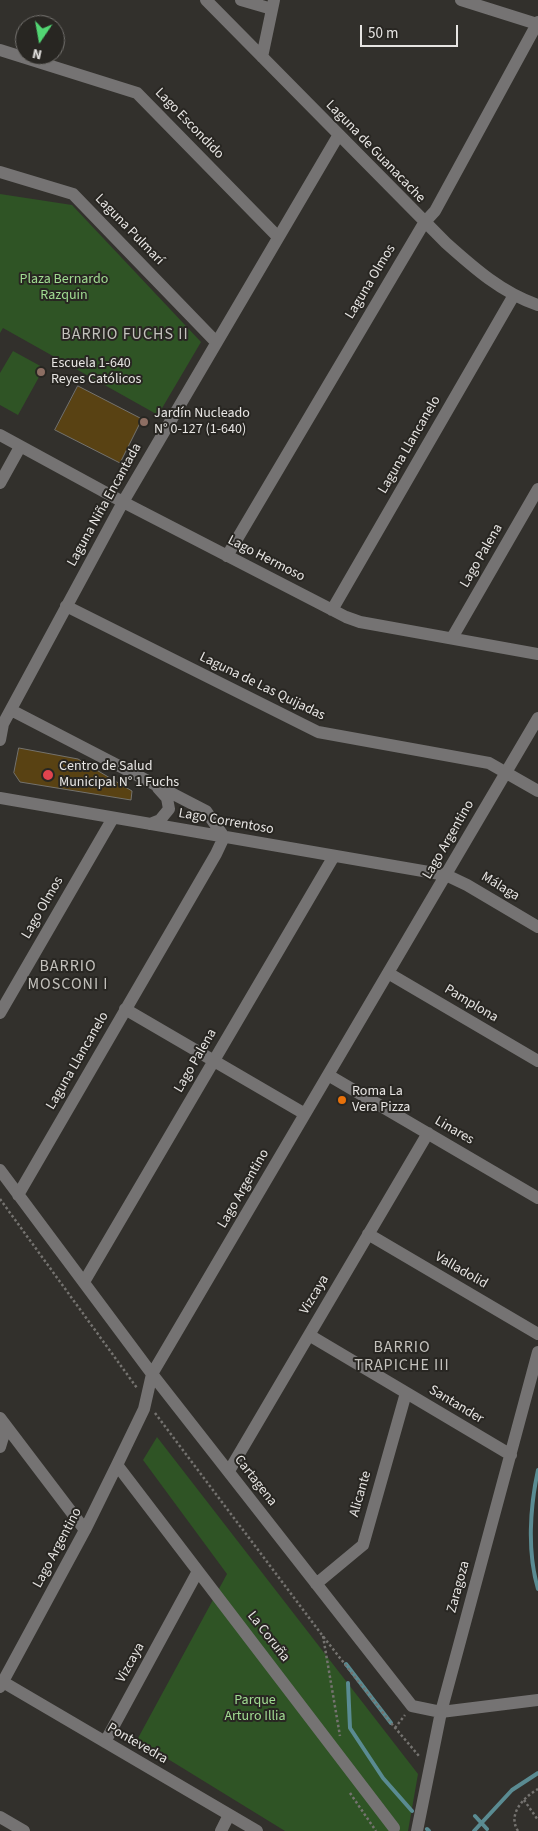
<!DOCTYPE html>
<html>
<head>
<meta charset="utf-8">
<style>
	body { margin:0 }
	#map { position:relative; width:538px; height:1831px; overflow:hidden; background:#32302c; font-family:"Source Sans 3",sans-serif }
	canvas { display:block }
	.north { position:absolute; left:15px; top:15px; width:50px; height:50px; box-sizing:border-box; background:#282622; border:1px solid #74726f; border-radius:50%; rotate:192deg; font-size:14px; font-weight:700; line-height:20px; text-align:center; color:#e7e5e3 }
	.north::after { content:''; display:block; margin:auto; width:18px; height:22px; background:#52d673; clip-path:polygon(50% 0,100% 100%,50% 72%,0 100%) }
	.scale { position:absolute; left:360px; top:25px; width:98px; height:22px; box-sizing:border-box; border:2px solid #e7e5e3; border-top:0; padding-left:6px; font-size:15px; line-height:18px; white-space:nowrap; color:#e7e5e3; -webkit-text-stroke:4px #282622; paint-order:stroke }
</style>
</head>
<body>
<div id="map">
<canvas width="538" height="1831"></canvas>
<div class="north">N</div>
<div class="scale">50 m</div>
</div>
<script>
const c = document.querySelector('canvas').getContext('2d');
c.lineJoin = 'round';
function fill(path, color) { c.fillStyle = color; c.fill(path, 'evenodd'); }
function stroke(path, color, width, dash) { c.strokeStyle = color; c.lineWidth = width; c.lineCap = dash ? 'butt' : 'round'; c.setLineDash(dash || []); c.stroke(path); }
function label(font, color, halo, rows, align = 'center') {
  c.font = font + ' "Source Sans 3",sans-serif'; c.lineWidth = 4; c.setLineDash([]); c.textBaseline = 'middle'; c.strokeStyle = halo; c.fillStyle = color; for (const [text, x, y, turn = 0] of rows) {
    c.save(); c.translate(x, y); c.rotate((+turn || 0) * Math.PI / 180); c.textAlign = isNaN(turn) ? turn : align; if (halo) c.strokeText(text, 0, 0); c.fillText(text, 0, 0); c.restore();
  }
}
fill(new Path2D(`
	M0,194L72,205L201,342L158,415L3,328L0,333Z
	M13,351L44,368L18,415L0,405V373Z
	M157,1437L418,1774L408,1831H285L137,1740L227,1574L143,1460Z`), '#2f5425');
stroke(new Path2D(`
	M538,1470C530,1507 527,1552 538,1589
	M346,1664L391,1723
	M348,1683L350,1728L383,1778L412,1811
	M475,1816L487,1829
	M427,1829L429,1831
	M474,1831L512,1790L538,1773`), '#5a8b92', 4);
const building = new Path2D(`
	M78,386L142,419L120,463L55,430Z
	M19,748L78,759L132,791L131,800L20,782L14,773Z`);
fill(building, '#594213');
stroke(building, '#74726d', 1);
stroke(new Path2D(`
	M0,1199L137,1388
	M155,1413L322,1635L391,1723L419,1756
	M323,1636L340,1736
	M395,1728L405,1715
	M350,1793L376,1831
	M524,1800L538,1820
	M518,1831C507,1814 524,1797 538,1789`), '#757370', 2.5, [2.5, 2.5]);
stroke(new Path2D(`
	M206,0L446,243C474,268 502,293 538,305
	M241,0L272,9
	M461,0L537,24
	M0,50L137,93L278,237
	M262,57L274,0
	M0,172L73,194L216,342
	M0,435L123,502L346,617L360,622L538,654
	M0,483L20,447
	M227,556L424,223L435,211L538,22
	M66,606L318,732L489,763L538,791
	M332,610L514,295
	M452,638L538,489
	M11,710L206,811L224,837L216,854L18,1195
	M0,740L3,724L123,502L338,136
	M0,798L446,875L467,885L538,927
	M150,824L160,820L169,809L167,798L158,788
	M388,973L538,1061
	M125,1009L305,1114
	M0,1013L113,818
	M328,1075L538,1198
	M0,1170L152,1374L412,1706L441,1712L538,1700
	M368,1234L538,1334
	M84,1282L334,856
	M309,1335L511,1455
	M0,1418L85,1530
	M0,1447L6,1427
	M117,1465L394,1828
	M229,1471L428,1133
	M316,1584L363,1545L406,1393
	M3,1682L257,1831
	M0,1687L85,1530L117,1465L144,1409L152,1374L538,718
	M105,1742L198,1571
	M0,1817L24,1831
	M221,1831L229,1815
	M417,1831L441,1712L538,1352`), '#757373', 12);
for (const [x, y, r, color] of [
	[41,372,5,"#8d6e63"],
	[144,422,5,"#8d6e63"],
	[48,775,6,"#e0444e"],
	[342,1100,5,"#e8710a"]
]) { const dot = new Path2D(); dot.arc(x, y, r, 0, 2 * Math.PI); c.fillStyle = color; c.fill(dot); stroke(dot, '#282622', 2); }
label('14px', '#e7e5e3', '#282622', [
	["Lago Escondido",189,124,46],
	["Laguna de Guanacache",375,152,46],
	["Laguna Pulmarí",129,230,46],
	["Laguna Olmos",371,282,-59],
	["Laguna Llancanelo",410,445,-60],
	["Laguna Niña Encantada",105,505,-61],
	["Lago Palena",482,556,-60],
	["Lago Hermoso",266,559,27],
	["Laguna de Las Quijadas",262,687,26],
	["Lago Correntoso",226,822,10],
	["Lago Argentino",449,840,-60],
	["Málaga",500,887,31],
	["Lago Olmos",43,908,-60],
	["Pamplona",471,1004,31],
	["Laguna Llancanelo",78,1061,-60],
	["Lago Palena",196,1061,-60],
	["Linares",454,1131,30],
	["Lago Argentino",244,1189,-60],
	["Valladolid",461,1271,30],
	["Vizcaya",315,1295,-59],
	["Santander",456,1405,31],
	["Cartagena",255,1481,52],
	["Alicante",361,1494,-74],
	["Lago Argentino",58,1548,-62],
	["Zaragoza",459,1587,-75],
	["La Coruña",268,1637,52],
	["Vizcaya",131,1663,-61],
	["Pontevedra",137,1744,30]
]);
label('14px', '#a1dc92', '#282622', [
	["Plaza Bernardo",64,280],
	["Razquin",64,296],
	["Parque",255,1701],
	["Arturo Illia",255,1717]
]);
label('14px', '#e7e5e3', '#282622', [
	["Escuela 1-640",51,364],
	["Reyes Católicos",51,380],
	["Jardín Nucleado",154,414],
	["N° 0-127 (1-640)",154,430],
	["Centro de Salud",59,767],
	["Municipal N° 1 Fuchs",59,783],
	["Roma La",352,1092],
	["Vera Pizza",352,1108]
], 'left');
c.letterSpacing = '1px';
label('16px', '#c3c1bc', '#282622', [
	["BARRIO FUCHS II",125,335],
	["BARRIO",68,967],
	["MOSCONI I",68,985],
	["BARRIO",402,1348],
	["TRAPICHE III",402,1366]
]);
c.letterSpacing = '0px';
</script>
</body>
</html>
